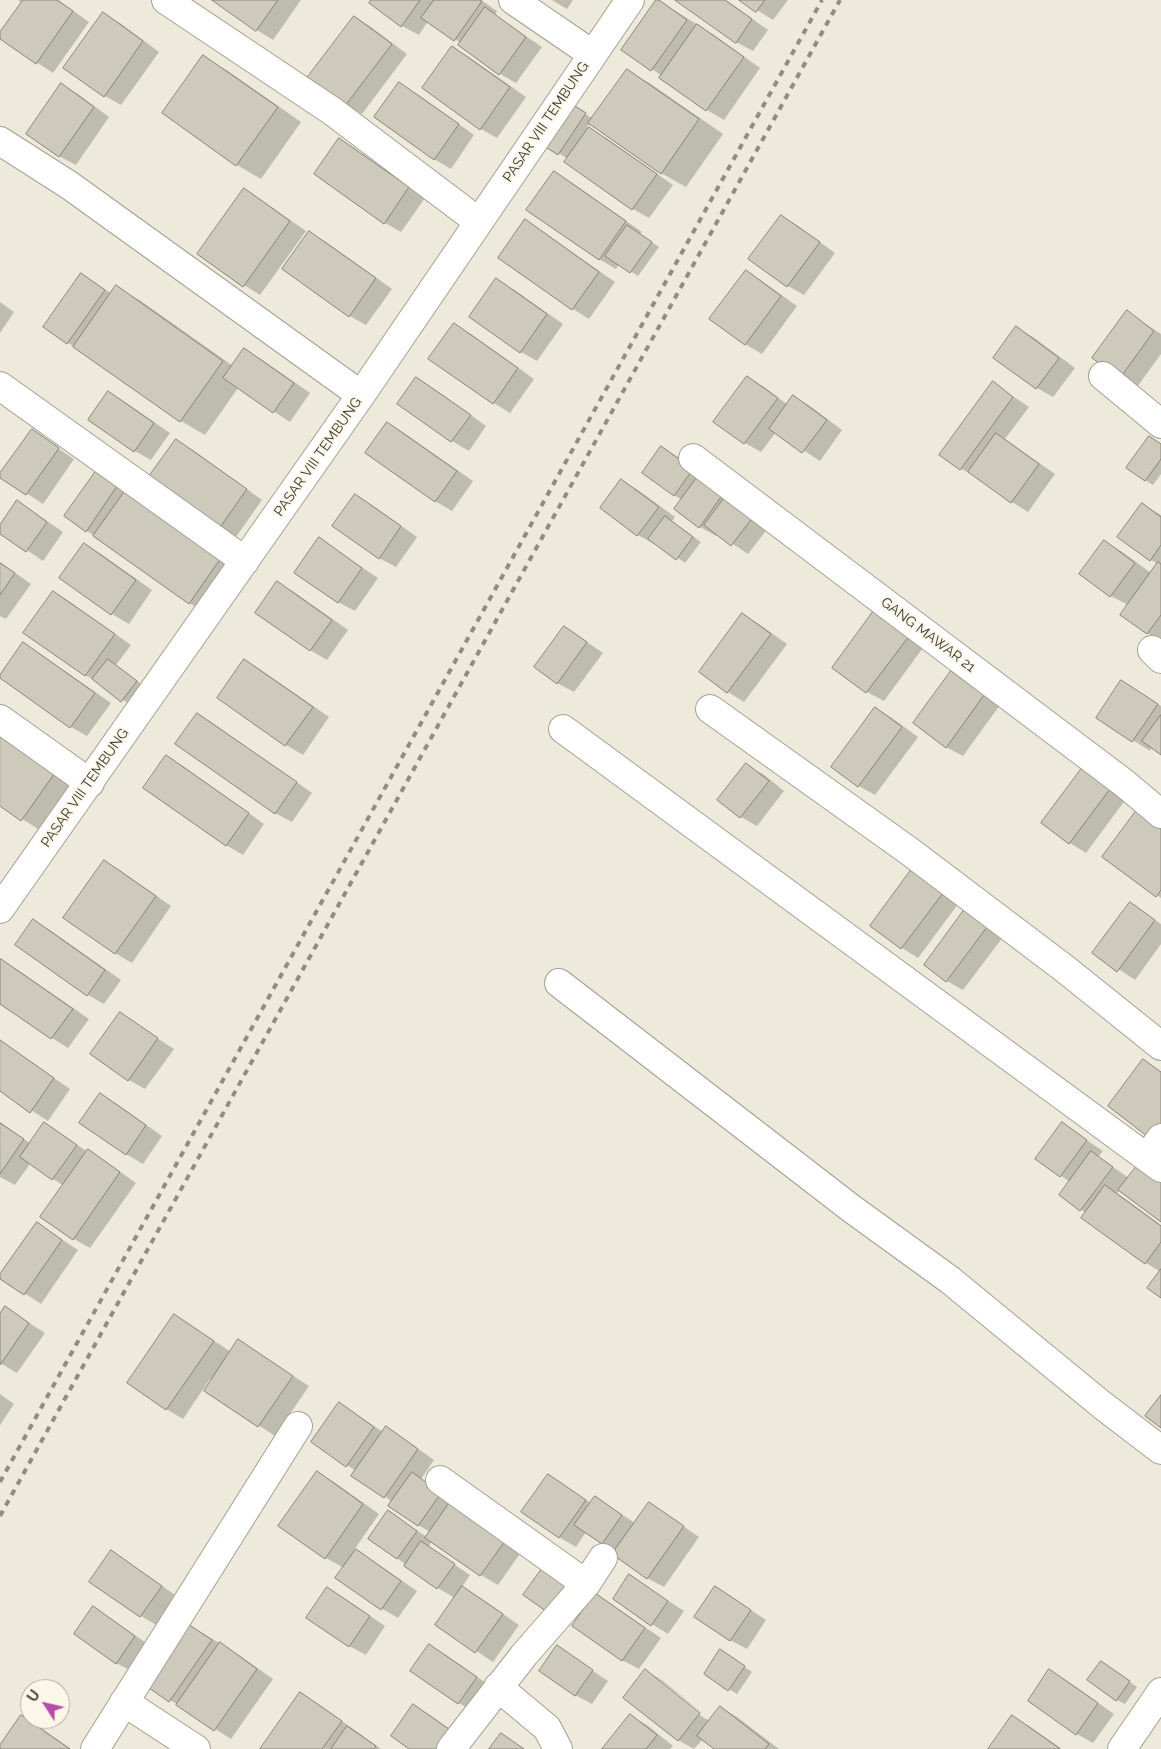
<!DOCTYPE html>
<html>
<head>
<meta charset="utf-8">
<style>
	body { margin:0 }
	#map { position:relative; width:1161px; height:1749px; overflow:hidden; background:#eeeadb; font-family:Raleway,sans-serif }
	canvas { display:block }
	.north { position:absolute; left:20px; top:1679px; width:50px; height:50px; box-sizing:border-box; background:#fbf7e8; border:1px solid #adaa9f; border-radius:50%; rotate:305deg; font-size:14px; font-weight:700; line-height:20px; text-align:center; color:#383631 }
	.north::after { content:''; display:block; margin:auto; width:18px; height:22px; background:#b94cab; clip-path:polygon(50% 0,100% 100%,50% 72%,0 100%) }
</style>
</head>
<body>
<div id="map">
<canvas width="1161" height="1749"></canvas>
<div class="north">U</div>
</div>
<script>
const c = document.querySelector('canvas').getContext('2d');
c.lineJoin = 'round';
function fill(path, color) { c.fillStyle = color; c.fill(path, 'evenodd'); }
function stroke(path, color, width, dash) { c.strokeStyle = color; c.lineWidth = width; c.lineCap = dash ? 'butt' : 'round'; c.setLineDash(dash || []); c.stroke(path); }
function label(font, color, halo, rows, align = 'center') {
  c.font = font + ' Raleway,sans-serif'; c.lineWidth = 4; c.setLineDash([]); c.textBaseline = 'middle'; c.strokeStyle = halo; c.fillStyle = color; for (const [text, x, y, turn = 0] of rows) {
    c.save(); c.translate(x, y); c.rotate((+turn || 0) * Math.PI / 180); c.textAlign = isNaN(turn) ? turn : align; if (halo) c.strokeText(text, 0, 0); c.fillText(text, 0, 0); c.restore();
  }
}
fill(new Path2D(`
	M18,0H58L89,22L53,73L0,38V34L22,3Z
	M215,0H301L273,40L257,30Z
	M373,0H481L497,11L495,15L542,47L516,83L500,74L460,45L461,43L428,21L419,35L402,26L371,3Z
	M552,0H573L567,9Z
	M658,0L714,35L760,68L724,120L707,110L661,78L662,76L623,49Z
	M677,0H726L768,30L753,51L736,42Z
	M741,0H788L773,20Z
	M103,14L120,23L159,52L121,105L105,96Z
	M355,17L371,27L407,54L362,114L345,105Z
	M453,47L469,57L526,97L497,138L481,129Z
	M203,57L228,71L301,122L261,179L237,165Z
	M627,70L651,84L723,134L686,187L661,173L590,123L587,127L606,138L673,185L649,218L633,209L568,159L546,145L580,110L593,119Z
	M399,84L416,93L474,135L451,169L434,159Z
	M61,85L78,94L109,117L76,165L59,156Z
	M339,140L356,150L425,198L401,232L385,223Z
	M554,172L571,182L642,232L640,234L659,247L638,276L619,264L616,269L599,259Z
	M244,189L260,199L306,231L260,295L244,285Z
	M781,216L798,226L835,253L804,295L788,286Z
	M525,221L542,231L615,282L589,319L573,309L500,258Z
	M309,232L326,242L392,289L366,325L350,316Z
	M746,271L762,281L797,306L762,354L745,344L711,319Z
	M81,274L112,294L117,287L141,301L233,366L244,349L261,359L310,393L290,422L238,388L205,435L181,421L44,326Z
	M496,280L513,289L563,324L537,361L521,352Z
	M0,302L14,312L0,333Z
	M1127,312L1161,334V354L1137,387L1093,358Z
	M454,325L471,334L534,379L510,413L494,403L430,359Z
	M1016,328L1033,337L1075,368L1053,397L1037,388L995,357Z
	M748,377L764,387L788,405L794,397L810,406L842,430L820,461L776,432L761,452L745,443Z
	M416,379L433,388L486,426L469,451L452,441L399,404Z
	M993,383L1029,407L1005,439L1055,474L1028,512L1012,502L978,477L961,469Z
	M109,392L125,402L170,433L151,460L135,451Z
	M388,423L404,433L473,481L452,511L435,501Z
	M32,431L74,459L43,504L0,476Z
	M176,441L193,450L262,500L233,541L217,532Z
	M1161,445V474L1153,485L1145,480Z
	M662,447L678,457L772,523L748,554L718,534L716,536L700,527L682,500L674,495Z
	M96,472L249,567L214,617L189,603L86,530Z
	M621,480L638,490L675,517L672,521L701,542L685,563L656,543L654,544L638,535Z
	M355,495L372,505L417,537L396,567L379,558Z
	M18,502L34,512L63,532L43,561L0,532V528Z
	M1142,504L1161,515V641L1147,633L1128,605L1111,596L1104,541L1121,551L1151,573L1158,564L1151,560Z
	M319,539L378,578L355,611L338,602Z
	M85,544L101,554L152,590L129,624L112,614L61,578Z
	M0,562L31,584L6,619L0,616Z
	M277,583L294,592L348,630L327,660L310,650Z
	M54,592L70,602L131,645L116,665L144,686L130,705L101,684L85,675Z
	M875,611L925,645L884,701L867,692L834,667Z
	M742,614L759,624L787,644L744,702L728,692L700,672Z
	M565,627L603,653L574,692L557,683Z
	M23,644L39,653L111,703L87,736L71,727L0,677Z
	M245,660L261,670L329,717L303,755L286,745L218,698Z
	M952,672L968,682L1000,705L963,756L946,747Z
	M1138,691L1161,706V753L1152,747L1150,751L1098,718Z
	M876,708L892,718L918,737L875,795L859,786Z
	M198,714L214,724L312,793L292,822L275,813Z
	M0,731L72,781L38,829L0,805Z
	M167,757L183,766L264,824L243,855L226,845Z
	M746,765L763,774L784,791L757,826L741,817Z
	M1082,770L1126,799L1086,853L1070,843L1043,823Z
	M1153,822L1161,828V898L1157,895Z
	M104,861L121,871L171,906L132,963L115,953Z
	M914,867L961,900L918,958L902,948L872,926Z
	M1130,904L1161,924V944L1135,980L1094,953Z
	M967,908L1006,933L963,990L947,981L926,965Z
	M33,921L50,930L121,980L104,1004L88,995Z
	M2,960L18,970L89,1019L68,1048L52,1038L0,1002V963Z
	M120,1014L174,1049L145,1089L129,1080Z
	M0,1041L70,1089L48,1121L0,1090Z
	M100,1094L117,1104L162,1136L143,1164L126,1154Z
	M0,1122L31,1144L45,1124L88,1152L105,1161L136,1183L90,1248L74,1239L64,1186L30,1164L15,1185L0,1177Z
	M1062,1124L1103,1151L1098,1157L1129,1178L1161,1220L1120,1190L1117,1193L1161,1225V1297V1272L1146,1263L1086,1213L1061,1195L1070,1182L1036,1159Z
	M37,1223L78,1250L41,1304L0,1277Z
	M6,1308L45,1333L17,1373L0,1363V1316Z
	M175,1315L231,1352L238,1341L309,1386L275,1436L206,1390L212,1381L210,1379L183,1419L166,1409Z
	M0,1394L14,1404L0,1425Z
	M339,1403L383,1432L386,1428L403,1438L434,1460L421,1479L526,1545L498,1585L481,1575L432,1541L428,1547L470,1575L462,1587L479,1597L519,1625L493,1662L436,1624L455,1598L438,1588L397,1558L388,1512L427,1537L430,1532L418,1525L356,1471L313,1442Z
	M317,1473L334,1482L379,1514L354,1550L372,1560L417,1591L398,1618L381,1608L344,1568L326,1558Z
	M549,1476L591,1503L595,1497L635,1523L649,1503L699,1537L664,1587L647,1578L616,1551L586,1532L576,1547L559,1537Z
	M112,1552L128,1562L178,1597L158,1626L141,1616L91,1581Z
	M630,1576L684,1611L668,1634L652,1624Z
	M716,1587L766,1620L747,1649L730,1640Z
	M328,1588L385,1626L366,1655L349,1646Z
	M595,1594L611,1604L661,1638L639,1669L622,1660Z
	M94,1608L151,1646L133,1672L116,1663Z
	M189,1625L236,1653L273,1679L231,1739L147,1685Z
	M430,1645L446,1655L493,1688L475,1713L459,1703L412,1671Z
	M557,1647L608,1681L592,1704L575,1695Z
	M728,1656L752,1672L737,1694L705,1674Z
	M1109,1667L1137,1687L1125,1704L1117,1700Z
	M645,1671L662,1680L704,1714L659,1679V1682L704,1718L711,1721L720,1707L737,1717L779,1749H716L703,1739L694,1749L678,1740Z
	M1050,1671L1066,1680L1114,1714L1093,1743L1077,1734L1029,1700Z
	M301,1694L317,1703L381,1749H262Z
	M414,1706L430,1715L469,1743L411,1749Z
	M22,1716L38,1726L71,1749H0Z
	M630,1716L647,1725L673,1746L670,1749H604Z
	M1012,1717L1029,1726L1062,1749H990Z`), '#0003');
const building = new Path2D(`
	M23,0H57L73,11L36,64L0,39V32Z
	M212,0H278L256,31Z
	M371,0H420L401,27L369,3Z
	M434,0H480L482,1L454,41L421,18Z
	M656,0H659L687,20L651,71L621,50Z
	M675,0H725L752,19L736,43Z
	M739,0H765L756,12Z
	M485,7L526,37L499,75L458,45Z
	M103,12L143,41L104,97L63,68Z
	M354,16L392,44L345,106L307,78Z
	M697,24L744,57L706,111L659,78Z
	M452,46L510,87L480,130L422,88Z
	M203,55L278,107L236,166L162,113Z
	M627,69L699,119L661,174L588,123Z
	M399,82L459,124L434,160L374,117Z
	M61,83L94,107L59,157L26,134Z
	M572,104L586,113L558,155L544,146Z
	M589,127L657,174L632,210L564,162Z
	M339,138L409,187L384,224L314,174Z
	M554,171L626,221L599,260L526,210Z
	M244,188L290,221L243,287L197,254Z
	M781,215L820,242L787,287L748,259Z
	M525,219L599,272L572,310L498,258Z
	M627,225L652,242L630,273L605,256Z
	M309,231L376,278L349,317L282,269Z
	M746,270L781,296L745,345L709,319Z
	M81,273L105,290L67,344L43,327Z
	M496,278L547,314L520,353L469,317Z
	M116,285L223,361L180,422L73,347Z
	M1127,310L1154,331L1120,378L1092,358Z
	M454,323L518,368L493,404L428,359Z
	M1016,326L1059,358L1036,389L993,358Z
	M244,348L294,383L273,413L223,378Z
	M747,376L778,398L744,444L713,422Z
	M416,377L471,415L451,442L397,404Z
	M993,381L1013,397L960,470L939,455Z
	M108,391L154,423L134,452L88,420Z
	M793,395L827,420L802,453L769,429Z
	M387,422L457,471L435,502L365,453Z
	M32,429L59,448L26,495L0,478V473Z
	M996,433L1039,464L1011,503L968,472Z
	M1149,436L1161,444V459L1145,481L1126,468Z
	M176,439L247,489L216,533L145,482Z
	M661,446L693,469L674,496L642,473Z
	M96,471L117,486L86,532L64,516Z
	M698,476L723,494L699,528L674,509Z
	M621,479L659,507L637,536L600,508Z
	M130,484L225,552L189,604L93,536Z
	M728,493L756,513L731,546L704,525Z
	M355,494L401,526L379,559L332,526Z
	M17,500L47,522L26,552L0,534V525Z
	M1142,503L1161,517V545L1150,561L1117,537Z
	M665,516L693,537L676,560L648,539Z
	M319,537L362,568L338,603L294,573Z
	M1104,540L1135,563L1110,597L1079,574Z
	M84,543L136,580L111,615L59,578Z
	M1158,562L1161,564V615L1147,634L1120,615Z
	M0,563L15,573L0,595Z
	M277,581L332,620L310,651L255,613Z
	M53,591L115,634L85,676L23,633Z
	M875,609L910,635L866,693L832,668Z
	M742,613L771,634L727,693L699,672Z
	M564,626L587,642L557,684L534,667Z
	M23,642L95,693L70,728L0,678V675Z
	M108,659L137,681L121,702L92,679Z
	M244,659L313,707L285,746L217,698Z
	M951,671L984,695L946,748L913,723Z
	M1121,680L1158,704L1132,742L1096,718Z
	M875,707L902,727L858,787L831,767Z
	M197,713L297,782L275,814L175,744Z
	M1161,715V755L1142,741Z
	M0,730L57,770L21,821L0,806Z
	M166,755L249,813L226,846L143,788Z
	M746,763L769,781L740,818L717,800Z
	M1082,768L1110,789L1069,844L1041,823Z
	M1136,811L1161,829V890L1156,897L1102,857Z
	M104,860L156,896L115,954L63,918Z
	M914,866L946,889L901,949L870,926Z
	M1130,902L1155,920L1117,972L1092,953Z
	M967,906L990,923L946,982L924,965Z
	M33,919L105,970L87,996L15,945Z
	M1,959L73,1009L51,1039L0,1004V961Z
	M120,1012L158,1038L128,1081L90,1054Z
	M0,1040L54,1078L30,1113L0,1091Z
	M1143,1059L1161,1072V1128L1152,1140L1108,1106Z
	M100,1093L146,1125L126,1155L79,1123Z
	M44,1122L77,1145L52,1180L20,1157Z
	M1062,1122L1087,1140L1060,1177L1035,1159Z
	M0,1123L24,1139L0,1174Z
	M88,1149L120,1172L73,1240L40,1217Z
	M1091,1151L1113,1167L1080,1211L1059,1195Z
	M1140,1162L1161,1178V1222L1118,1190Z
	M1105,1185L1161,1226V1242L1145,1264L1081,1218Z
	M37,1222L62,1240L24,1295L0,1279V1274Z
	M1161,1269V1298L1147,1288Z
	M5,1306L29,1323L0,1365V1314Z
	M174,1314L214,1341L166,1410L127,1383Z
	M238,1339L293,1376L258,1427L204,1391Z
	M1161,1395V1428L1145,1416Z
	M339,1402L374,1427L346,1467L311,1442Z
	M386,1426L418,1449L384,1498L351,1476Z
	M317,1471L363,1504L325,1559L278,1526Z
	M412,1472L441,1493L418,1526L388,1506Z
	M548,1474L586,1500L559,1538L521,1512Z
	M455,1495L510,1534L480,1576L425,1538Z
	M595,1496L622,1515L602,1544L574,1525Z
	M649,1502L684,1526L647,1579L612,1554Z
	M388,1510L417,1531L397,1559L368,1539Z
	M421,1541L455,1564L437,1589L404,1566Z
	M356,1549L401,1581L381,1610L335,1578Z
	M111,1550L162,1586L140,1617L89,1582Z
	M544,1566L570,1584L550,1614L523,1595Z
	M629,1574L668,1601L651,1626L613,1599Z
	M462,1586L503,1614L475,1653L435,1625Z
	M715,1586L751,1610L730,1641L694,1617Z
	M327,1587L370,1616L349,1647L306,1618Z
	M595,1593L645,1628L622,1661L572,1626Z
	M93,1606L135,1636L116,1664L74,1634Z
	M188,1624L212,1640L169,1702L145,1685Z
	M220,1642L257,1669L214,1731L176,1705Z
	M429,1644L477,1677L458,1704L410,1671Z
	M557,1645L593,1670L575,1696L539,1671Z
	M720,1649L745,1666L728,1691L704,1674Z
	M1101,1661L1130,1681L1116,1701L1087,1680Z
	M645,1669L700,1713L678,1741L623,1698Z
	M1049,1669L1098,1703L1076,1735L1028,1701Z
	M300,1692L342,1721L322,1749H260Z
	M413,1704L453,1732L442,1749H409L391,1736Z
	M720,1706L769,1744L765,1749H714L697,1736Z
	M630,1714L657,1735L646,1749H602Z
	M21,1715L70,1749H0V1745Z
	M1012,1715L1059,1748L1058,1749H988Z
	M347,1726L376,1746L374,1749H331Z
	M501,1733L524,1749H489Z`);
fill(building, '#cdc9bb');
stroke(building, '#888477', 1);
const minor = new Path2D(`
	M166,0L332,111L479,222
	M513,0L592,54
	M0,141L69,185L361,395
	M1103,376L1161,424
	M0,386L245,561
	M693,458L1124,783L1161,814
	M1152,650L1161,659
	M710,709L909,851L1065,969L1161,1046
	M0,719L90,783
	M563,729L1161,1168
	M0,909L361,395L630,0
	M559,983L852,1209L950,1280L1102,1405L1161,1450
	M1147,1157L1161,1138
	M440,1480L586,1584
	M498,1687L547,1728L558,1749
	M124,1702L196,1749
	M95,1749L298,1426
	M451,1749L524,1655L586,1584L603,1558
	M1122,1749L1161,1692`);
stroke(minor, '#a4a093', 30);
stroke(minor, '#fff', 28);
stroke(new Path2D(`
	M0,1482L822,0
	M0,1516L840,0`), '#8f8c82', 4, [6, 6]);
label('14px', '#383631', '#fbf7e8', [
	["PASAR VIII TEMBUNG",546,122,-56],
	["PASAR VIII TEMBUNG",318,457,-55],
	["GANG MAWAR 21",928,635,37],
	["PASAR VIII TEMBUNG",85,788,-55]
]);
</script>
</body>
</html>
